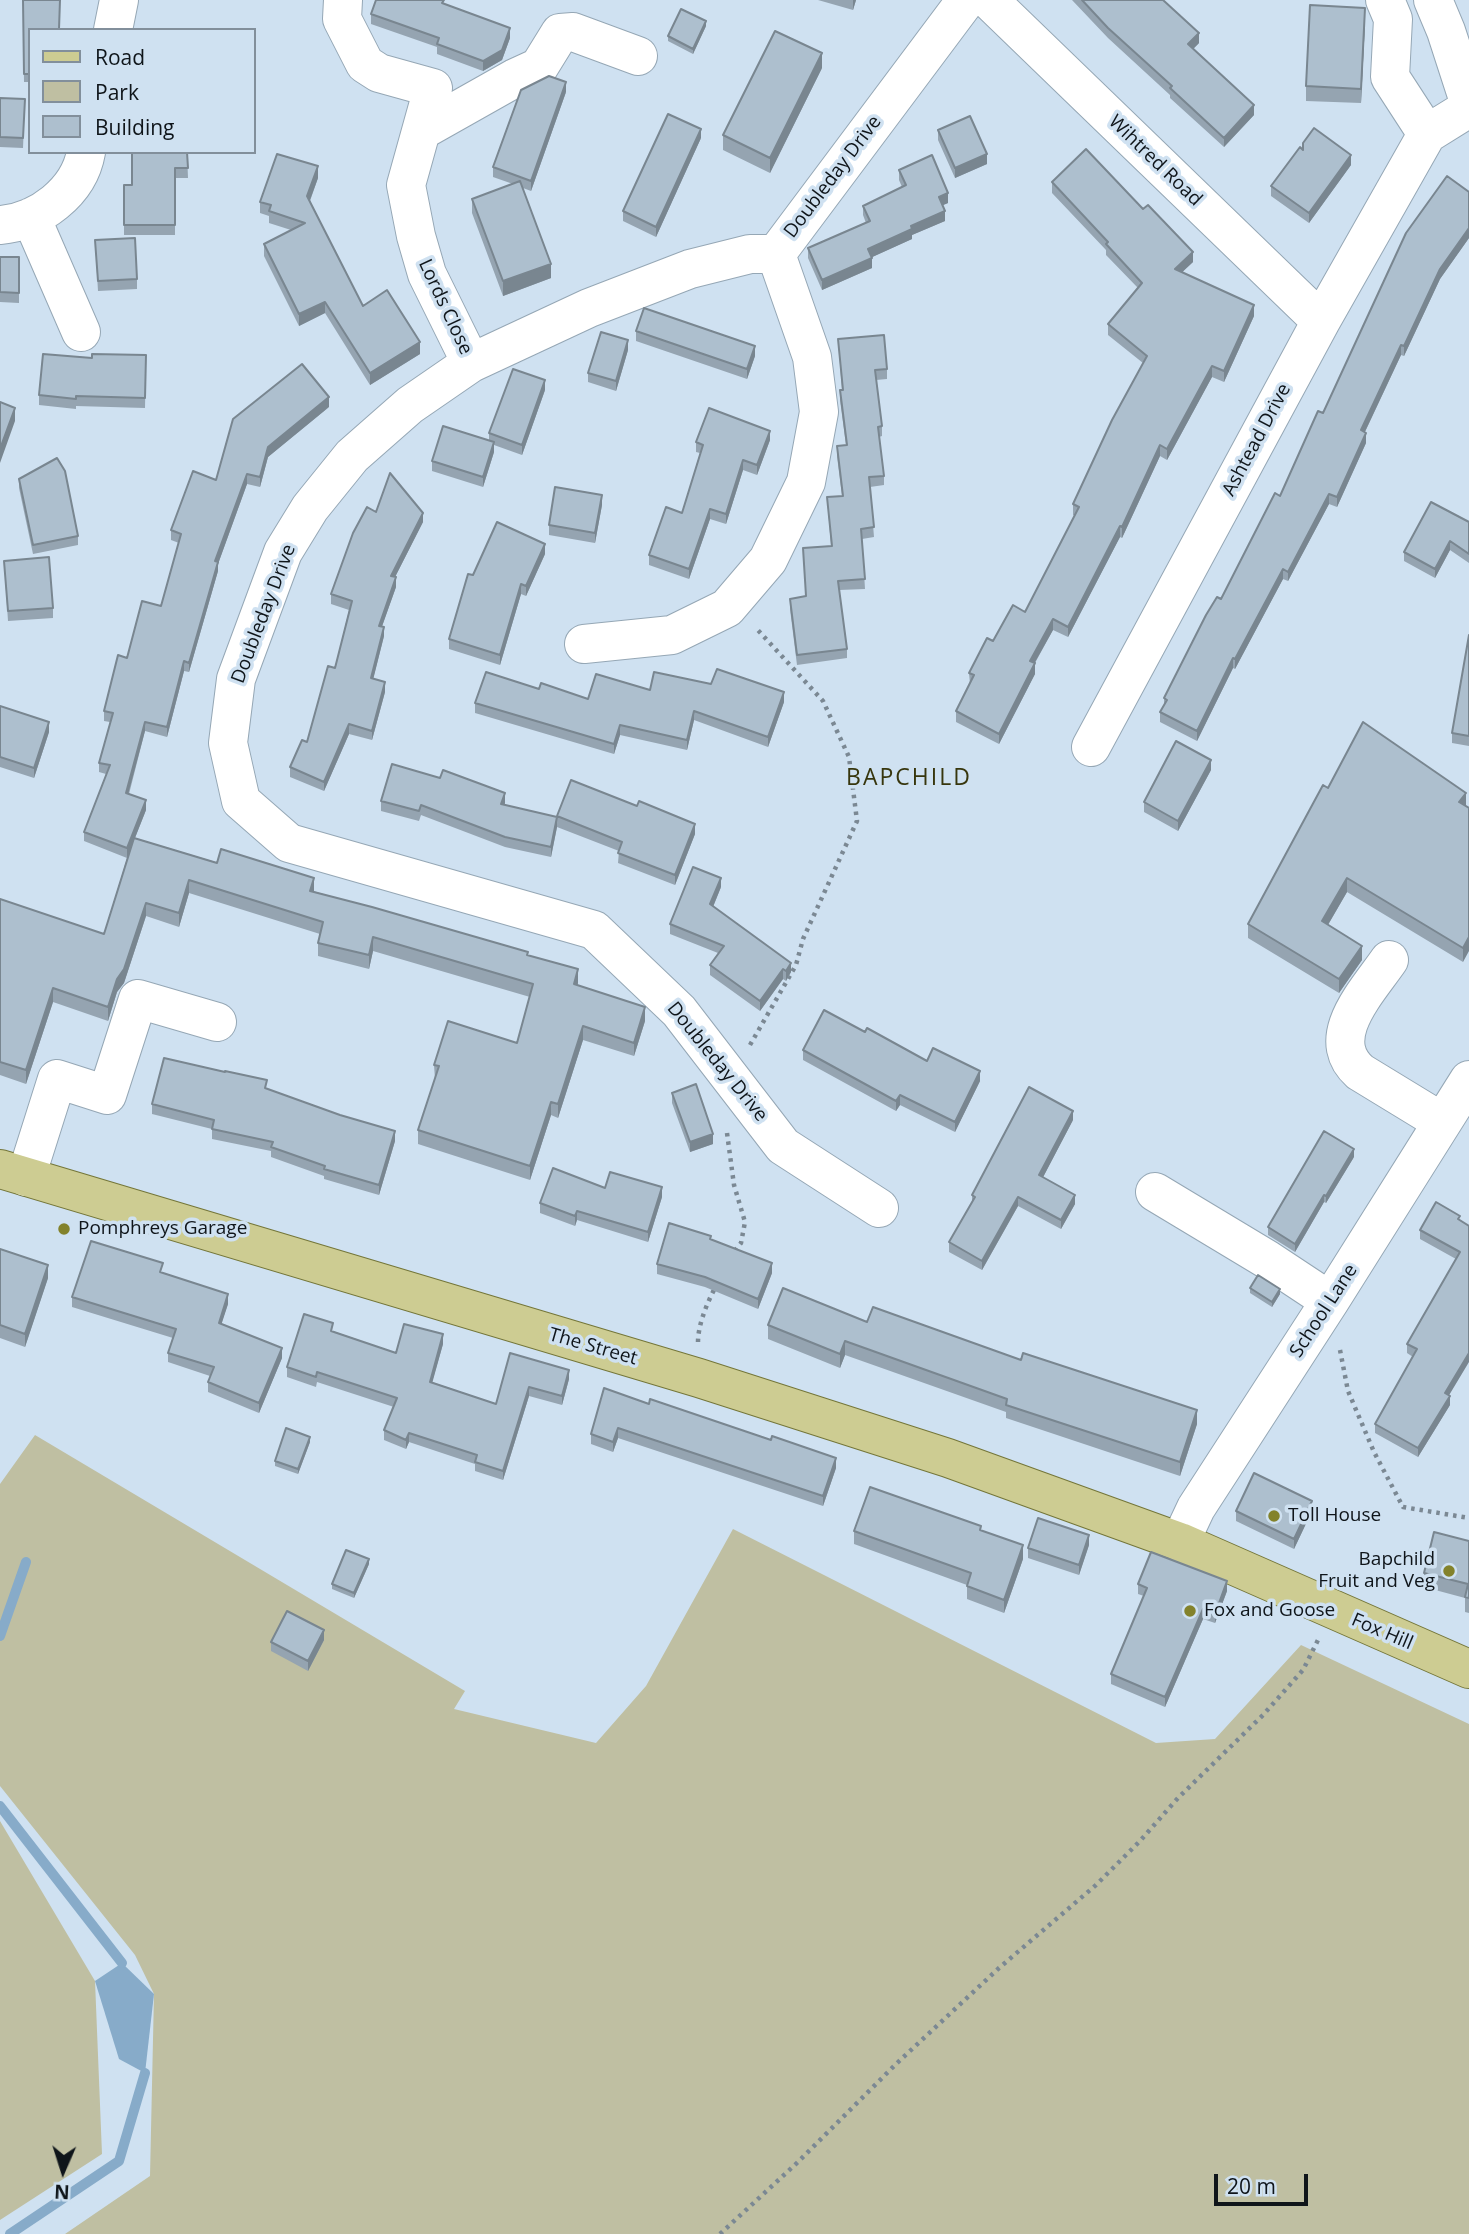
<!DOCTYPE html>
<html>
<head>
<meta charset="utf-8">
<style>
	body { margin:0 }
	#map { position:relative; width:1469px; height:2234px; overflow:hidden; background:#cfe1f1; font-family:"Open Sans",sans-serif }
	canvas { display:block }
	.legend { position:absolute; left:28px; top:28px; width:228px; height:126px; box-sizing:border-box; background:#cfe1f1; border:2px solid #828f9b; margin:0; padding:9px 12px; list-style:none; font-size:21px; color:#0f151a }
	.legend li { display:flex; align-items:center; gap:14px; height:35px }
	.legend b { width:35px; border:2px solid #828f9b }
	.north { position:absolute; left:28px; top:2136px; width:70px; height:70px; -webkit-text-stroke:5px #cfe1f1; paint-order:stroke; rotate:183deg; font-size:19px; font-weight:700; line-height:28px; text-align:center; color:#0f151a }
	.north::after { content:''; display:block; margin:auto; width:24px; height:32px; background:#0f151a; clip-path:polygon(50% 0,100% 100%,50% 72%,0 100%) }
	.scale { position:absolute; left:1214px; top:2174px; width:94px; height:32px; box-sizing:border-box; border:4px solid #0f151a; border-top:0; padding-left:9px; font-size:21px; line-height:24px; white-space:nowrap; color:#0f151a; -webkit-text-stroke:5px #cfe1f1; paint-order:stroke }
</style>
</head>
<body>
<div id="map">
<canvas width="1469" height="2234"></canvas>
<ul class="legend">
<li><b style="height:9px;background:#cdcc92"></b>Road</li>
<li><b style="height:19px;background:#bfbfa2"></b>Park</li>
<li><b style="height:19px;background:#adbfce"></b>Building</li>
</ul>
<div class="north">N</div>
<div class="scale">20 m</div>
</div>
<script>
const c = document.querySelector('canvas').getContext('2d');
c.lineJoin = 'round';
function fill(path, color) { c.fillStyle = color; c.fill(path, 'evenodd'); }
function stroke(path, color, width, dash) { c.strokeStyle = color; c.lineWidth = width; c.lineCap = dash ? 'butt' : 'round'; c.setLineDash(dash || []); c.stroke(path); }
function label(font, color, halo, rows, align = 'center') {
  c.font = font + ' "Open Sans",sans-serif'; c.lineWidth = 7; c.setLineDash([]); c.textBaseline = 'middle'; c.strokeStyle = halo; c.fillStyle = color; for (const [text, x, y, turn = 0] of rows) {
    c.save(); c.translate(x, y); c.rotate((+turn || 0) * Math.PI / 180); c.textAlign = isNaN(turn) ? turn : align; if (halo) c.strokeText(text, 0, 0); c.fillText(text, 0, 0); c.restore();
  }
}
fill(new Path2D(`
	M35,1435L465,1691L454,1709L596,1743L646,1686L733,1529L1156,1743L1215,1739L1301,1645L1469,1724V2234H65L150,2176L154,1994L135,1955L0,1786V1484Z
	M0,1821L95,1981L102,2154L0,2220Z`), '#bfbfa2');
fill(new Path2D(`
	M122,1963L154,1994L145,2073L119,2059L95,1981Z`), '#87abc9');
stroke(new Path2D(`
	M0,1636L26,1562
	M0,1806L122,1963
	M10,2234L119,2161L145,2073`), '#87abc9', 10);
const minor = new Path2D(`
	M343,0L342,19L365,64L379,73L433,88L406,185L416,236L427,274L471,363
	M989,0L1321,321
	M1385,0L1393,19L1390,77L1427,134
	M1433,0L1446,31L1469,102
	M113,30L119,0
	M421,131L515,78L539,67L560,33L573,32L638,56
	M31,217L81,332
	M0,225C39,222 79,192 86,152
	M584,644L672,635L727,608L768,560L806,482L819,412L812,357L776,254
	M1091,747L1321,321L1427,134L1469,108
	M1389,960C1367,992 1322,1038 1360,1072L1442,1122
	M26,1177L57,1079L107,1095L138,999L217,1022
	M1155,1192L1268,1260L1330,1301
	M879,1208L783,1146L679,1011L594,930L289,843L241,801L228,743L236,679L283,552L310,508L352,456L410,405L471,363L589,308L690,269L750,254H776L966,0
	M1180,1542L1196,1508L1330,1301L1469,1080`);
const major = new Path2D(`
	M0,1169L699,1378L948,1458L1180,1542L1469,1669`);
stroke(minor, '#95a7b5', 40);
stroke(major, '#747639', 40);
stroke(new Path2D(`
	M750,1045L796,965L803,939L857,821L849,757L823,701L756,628
	M727,1133L734,1185L745,1222L741,1243L734,1252
	M698,1342C698,1325 707,1303 715,1288
	M1340,1350L1348,1391L1374,1452L1403,1507L1469,1518
	M720,2234L798,2162L896,2064L999,1968L1096,1885L1140,1841L1178,1798L1263,1715L1303,1670L1318,1640`), '#7b8893', 4.5, [3.5, 5]);
stroke(minor, '#fff', 38);
stroke(major, '#cdcc92', 38);
fill(new Path2D(`
	M23,0L30,30V82H24Z
	M818,0H856L853,10Z
	M1072,0H1163L1199,43L1193,49L1254,115L1224,147L1170,98V95L1108,38Z
	M444,4L510,38L502,60L483,71L437,54V47L371,24V14Z
	M1365,23L1361,103L1306,101V86Z
	M706,26L693,54L668,41V36Z
	M822,68L770,173L723,150V135Z
	M566,92L531,191L523,188L551,278L503,296L472,213V199L513,184L493,177V167Z
	M0,98L25,99L23,148L0,147Z
	M938,130L987,164L955,178L938,140Z
	M701,138L656,237L623,221V211Z
	M1303,150L1351,165L1309,223L1271,196V186Z
	M187,152L188,178H175V235H124V185H132Z
	M899,170L948,203L942,205L945,221L912,235V239L872,257V268L822,290L808,258V248L866,223L863,215V206L902,187L899,180Z
	M318,178L310,201L363,306L420,354L370,385L325,313L299,326L264,256V244L291,230L269,223V216L260,213V202Z
	M1052,182L1193,262L1182,272L1254,316L1224,382L1212,377L1167,460L1160,456L1122,538L1120,537L1068,637L1053,630L1035,663V674L999,744L956,722V711L970,684L969,673L993,641L1025,612L1075,516L1073,515V504L1143,363L1108,335V324L1138,288L1106,255V250L1052,193Z
	M1469,192V238L1440,279L1404,356L1401,355L1365,432L1366,443L1337,507L1329,504L1288,581L1283,579L1235,669L1233,668L1197,741L1160,722V712L1164,705V698L1280,496L1323,413Z
	M95,240L137,279V289L98,291Z
	M0,257H19V303L0,302Z
	M636,331L755,356L747,379L636,341Z
	M838,339L887,369V379L876,380L882,426V436L879,437L884,476V485L870,487L874,537L862,539L865,589L839,590L847,649V658L797,665L790,609V599L806,596L803,548L831,546L827,497L842,496L837,456V446L846,445L840,400V390H842Z
	M628,350L616,391L588,382V373Z
	M146,355L145,408L76,406V409L39,405V395L92,358Z
	M545,390L522,455L494,445V452L483,487L432,471V461L489,441V433Z
	M329,407L268,457L260,487L247,484L218,564V571L189,672L184,671L167,737L145,731L129,794L146,810L135,838L528,955L578,983L577,985L645,1021L634,1056L583,1040L558,1118L551,1115L530,1180L418,1144V1130L435,1079L434,1065L517,1043L530,997L373,951L369,969L318,956V943L320,934L189,893L179,927L146,916L124,983L117,992L108,1021L53,1002L26,1084L0,1075V899L104,934L127,858L84,841V832L106,774L99,772V763L110,722L104,721V711L127,658L161,606L179,543L171,540V530L216,480Z
	M770,440L757,475L743,470L726,524L710,519L689,579L649,565V555L682,513L700,453L696,452V442Z
	M19,479L78,536V545L33,554L19,488Z
	M602,505L595,543L549,535V525Z
	M376,512L423,522L395,577L396,587L382,626L384,636L373,679L385,692L372,740L349,734L324,791L290,777V767L307,742L335,668L349,610L331,604V594Z
	M1469,522V563L1450,550L1435,578L1404,561V552Z
	M545,554L526,596L521,594L500,665L449,649V639L473,575Z
	M4,561L53,608V618L8,621Z
	M1469,635V746L1452,743V733Z
	M539,689L588,699L650,690L784,702L768,747L694,720L687,750L620,735L614,754L475,713V703Z
	M0,706L49,732L34,778L0,767Z
	M1211,770L1178,831L1144,812V802Z
	M1328,788L1466,793L1463,962L1347,892L1328,925L1362,960L1339,993L1248,938V924Z
	M381,801L505,803L504,805L557,817L695,834L675,885L618,863L619,851L557,827L551,857L505,847L421,815L419,821L381,811Z
	M721,887L713,907L791,972L786,981L783,979L760,1011L710,975V965L718,953L670,934V924Z
	M865,1032L927,1061L980,1081L955,1132L900,1105L896,1111L803,1060V1050Z
	M267,1089L395,1141L379,1195L324,1179V1176L271,1157V1151L212,1139V1129L152,1114V1104Z
	M672,1093L713,1144L690,1152L672,1103Z
	M1073,1120L1043,1177L1075,1204L1061,1229L1018,1206L982,1270L949,1252V1242L972,1202V1195Z
	M1354,1157L1326,1203L1324,1202L1295,1252L1268,1235V1227Z
	M605,1188L662,1197L648,1242L577,1220L575,1226L540,1213V1203Z
	M1460,1221L1469,1226L1449,1395L1450,1405L1418,1457L1375,1433V1424L1413,1357L1407,1353V1344L1456,1259L1420,1239V1230Z
	M711,1239L772,1273L758,1309L705,1287L657,1274V1264Z
	M0,1249L48,1278L25,1347L0,1338Z
	M163,1273L228,1304L221,1324L282,1358L259,1413L208,1392V1382L210,1376L168,1362V1353L173,1338L72,1307V1297Z
	M1250,1288L1280,1294L1272,1307L1250,1293Z
	M867,1322L1197,1424L1180,1476L1006,1418V1412L845,1355L840,1368L768,1339V1325Z
	M333,1331L396,1353L443,1344L432,1382L496,1404L510,1353L569,1379L562,1405L529,1396L503,1480L475,1471V1464L409,1442L406,1449L384,1440V1430L394,1407L317,1382L316,1387L287,1377V1367Z
	M604,1388L836,1468L823,1506L618,1438L613,1452L591,1444V1434Z
	M310,1442L298,1474L275,1466V1461Z
	M1236,1511H1312L1294,1549L1236,1521Z
	M981,1530L1023,1559L1004,1613L967,1599V1585L854,1544V1531Z
	M1469,1541V1613L1465,1612V1598L1424,1587V1573Z
	M1089,1545L1079,1575L1028,1558V1548Z
	M369,1564L354,1598L332,1589V1584Z
	M1138,1584L1227,1591L1215,1623L1203,1619L1165,1707L1111,1684V1674L1144,1596L1138,1594Z
	M324,1640L308,1671L271,1651V1642Z`), '#95a4b1');
fill(new Path2D(`
	M853,0H856L853,10Z
	M1365,8V23L1361,103V89Z
	M706,21V26L693,54V49Z
	M510,28V38L502,60L483,71V61Z
	M1199,33V43L1188,54V44Z
	M822,53V68L770,173V158Z
	M566,82V92L531,191V181Z
	M1254,105V115L1224,147V138Z
	M701,129V138L656,237V227Z
	M987,154V164L955,178V168Z
	M1351,155V165L1309,223V213Z
	M318,166V178L307,208V196Z
	M948,193V203L939,207V197Z
	M945,211V221L912,235V239L868,259V249L911,226Z
	M1469,228V238L1440,279L1404,356V346L1440,269Z
	M1193,252V262L1175,279V269Z
	M872,258V268L822,290V280Z
	M551,264V278L503,296V281Z
	M325,302V313L299,326V314Z
	M1254,305V316L1224,382V371Z
	M628,340V350L616,391V381Z
	M420,342V354L370,385V373Z
	M1401,345V355L1361,440V430Z
	M755,346V356L747,379V369Z
	M1212,366V377L1167,460V449Z
	M545,380V390L522,455V445Z
	M329,397V407L268,457L260,487V477L268,447Z
	M15,408V421L0,463V449Z
	M770,431V440L757,475V465Z
	M1366,433V443L1337,507V497Z
	M494,442V452L483,487V477Z
	M1160,445V456L1122,538V527Z
	M743,460V470L726,524V514Z
	M247,474V484L218,564V571L189,672V663L215,561Z
	M1329,494V504L1288,581V572Z
	M602,495V505L595,543V533Z
	M710,509V519L689,579V569Z
	M423,513V522L391,585V576Z
	M1120,526V537L1068,637V627Z
	M1450,541V550L1435,578V569Z
	M545,544V554L526,596V586Z
	M1283,569V579L1235,669V659Z
	M396,577V587L379,635V626Z
	M521,584V594L500,665V655Z
	M1053,619V630L1030,671V661Z
	M384,627V636L371,688V678Z
	M1233,658V668L1197,741V731Z
	M184,661V671L167,737V727Z
	M1035,663V674L999,744V734Z
	M385,682V692L372,740V731Z
	M784,692V702L768,747V737Z
	M694,711V720L687,750V740Z
	M49,722V732L34,778V768Z
	M145,722V731L126,802V793Z
	M349,724V734L324,791V782Z
	M620,725V735L614,754V744Z
	M1211,760V770L1178,831V821Z
	M505,793V803L501,814V804Z
	M1466,793V807L1459,802Z
	M146,800V810L127,858V848Z
	M557,817V827L551,857V847Z
	M695,824V834L675,885V875Z
	M314,878V892L310,891Z
	M721,878V887L710,914V904Z
	M1347,878V892L1322,935V921Z
	M189,880V893L179,927V913Z
	M146,903V916L124,983L117,992L108,1021V1007L117,979Z
	M373,937V951L369,969V955Z
	M1469,937V951L1463,962V948Z
	M1362,946V960L1339,993V979Z
	M791,963V972L786,981V971Z
	M578,969V983L574,998V984Z
	M783,969V979L760,1011V1001Z
	M53,988V1002L26,1084V1070Z
	M645,1007V1021L634,1056V1043Z
	M583,1026V1040L558,1118V1104Z
	M980,1071V1081L955,1132V1122Z
	M900,1095V1105L896,1111V1101Z
	M551,1102V1115L530,1180V1166Z
	M1073,1111V1120L1039,1185V1175Z
	M395,1131V1141L379,1195V1185Z
	M713,1134V1144L690,1152V1142Z
	M1354,1149V1157L1326,1203V1196Z
	M662,1187V1197L648,1242V1232Z
	M1075,1195V1204L1061,1229V1220Z
	M1324,1195V1202L1295,1252V1244Z
	M1018,1197V1206L982,1270V1261Z
	M577,1211V1220L575,1226V1216Z
	M772,1263V1273L758,1309V1299Z
	M48,1265V1278L25,1347V1334Z
	M1280,1289V1294L1272,1307V1302Z
	M228,1294V1304L219,1332V1323Z
	M443,1334V1344L430,1391V1382Z
	M845,1341V1355L840,1368V1354Z
	M282,1348V1358L259,1413V1403Z
	M1469,1353V1362L1445,1402V1393Z
	M569,1370V1379L562,1405V1396Z
	M529,1387V1396L503,1480V1471Z
	M1450,1396V1405L1418,1457V1448Z
	M1197,1410V1424L1180,1476V1462Z
	M618,1428V1438L613,1452V1442Z
	M409,1433V1442L406,1449V1440Z
	M310,1437V1442L298,1474V1469Z
	M836,1458V1468L823,1506V1496Z
	M1312,1501V1511L1294,1549V1539Z
	M1089,1535V1545L1079,1575V1565Z
	M1023,1545V1559L1004,1613V1600Z
	M369,1559V1564L354,1598V1593Z
	M1227,1581V1591L1215,1623V1614Z
	M1203,1609V1619L1165,1707V1697Z
	M324,1630V1640L308,1671V1661Z`), '#798690');
const building = new Path2D(`
	M23,0H60L59,29L30,30V74H24Z
	M376,0H444L442,3L510,28L502,50L483,61L437,44L439,38L371,14Z
	M1082,0H1163L1199,33L1188,44L1254,105L1224,138L1170,88L1172,86L1108,28Z
	M1310,5L1365,8L1361,89L1306,86Z
	M681,9L706,21L693,49L668,36Z
	M775,31L822,53L770,158L723,135Z
	M549,76L566,82L531,181L493,167L521,90Z
	M0,98L25,99L23,138L0,137Z
	M668,114L701,129L656,227L623,211Z
	M970,116L987,154L955,168L938,130Z
	M1314,128L1351,155L1309,213L1271,186L1300,147L1303,150V143Z
	M1086,149L1143,209L1148,205L1193,252L1175,269L1254,305L1224,371L1212,366L1167,449L1160,445L1122,527L1120,526L1068,627L1053,619L1030,661L1035,663L999,734L956,711L974,675L969,673L987,638L993,641L1013,605L1025,612L1079,507L1073,504L1112,420L1147,356L1108,324L1142,283L1106,244L1108,242L1052,182Z
	M132,152H187L188,168H175V225H124V185H132Z
	M277,154L318,166L307,196L363,306L387,290L420,342L370,373L325,302L299,314L264,244L305,223L269,211L271,205L260,202Z
	M932,155L948,193L939,197L945,211L911,226L912,229L868,249L872,258L822,280L808,248L870,221L863,206L906,185L899,170Z
	M1447,176L1469,192V228L1440,269L1404,346L1401,345L1361,430L1366,433L1337,497L1329,494L1288,572L1283,569L1235,659L1233,658L1197,731L1160,712L1167,700L1164,698L1206,615L1217,597L1221,599L1275,493L1280,496L1318,411L1323,413L1406,233Z
	M520,181L551,264L503,281L472,199Z
	M135,238L137,279L98,281L95,240Z
	M0,257H19V293L0,292Z
	M644,308L755,346L747,369L636,331Z
	M601,332L628,340L616,381L588,373Z
	M884,335L887,369L875,370L882,426L878,427L884,476L869,477L874,527L861,529L865,579L838,581L847,649L797,655L790,599L806,596L803,548L832,546L827,497L843,496L837,446L847,445L840,390H843L838,339Z
	M43,354L92,358V354L146,355L145,398L76,396V399L39,395Z
	M302,364L329,397L268,447L260,477L247,474L215,561L218,562L189,663L184,661L167,727L145,722L126,793L146,800L127,848L84,832L110,765L99,763L113,713L104,711L118,655L127,658L142,601L161,606L181,534L171,530L193,471L216,480L233,419Z
	M513,369L545,380L522,445L489,433Z
	M0,402L15,408L0,449Z
	M709,408L770,431L757,465L743,460L726,514L710,509L689,569L649,555L666,507L682,513L703,445L696,442Z
	M443,426L494,442L483,477L432,461Z
	M57,458L65,471L78,536L33,545L19,479Z
	M390,473L423,513L391,576L396,577L379,626L384,627L371,678L385,682L372,731L349,724L324,782L290,767L302,740L307,742L328,666L335,668L352,601L331,594L353,533L367,507L376,512Z
	M555,487L602,495L595,533L549,525Z
	M1431,502L1469,522V554L1450,541L1435,569L1404,552Z
	M497,522L545,544L526,586L521,584L500,655L449,639L468,574L473,575Z
	M49,557L53,608L8,611L4,561Z
	M1469,635V736L1452,733Z
	M717,669L784,692L768,737L694,711L687,740L620,725L614,744L475,703L486,672L539,689L541,683L588,699L596,674L650,690L654,672L711,684Z
	M0,706L49,722L34,768L0,757Z
	M1363,722L1466,793L1459,802L1469,808V937L1463,948L1347,878L1322,921L1362,946L1339,979L1248,924L1323,785L1328,788Z
	M1176,741L1211,760L1178,821L1144,802Z
	M392,764L440,778L443,770L505,793L501,804L557,817L551,847L505,837L421,805L419,811L381,801Z
	M571,780L637,806L639,801L695,824L675,875L618,853L622,842L557,816Z
	M134,838L217,863L221,849L314,878L310,891L372,907L528,952L527,955L578,969L574,984L645,1007L634,1043L583,1026L558,1104L551,1102L530,1166L418,1130L439,1066L434,1065L448,1021L517,1043L533,984L373,937L369,955L318,943L323,922L189,880L179,913L146,903L124,969L117,979L108,1007L53,988L26,1070L0,1062V899L104,934Z
	M693,867L721,878L710,904L791,963L786,971L783,969L760,1001L710,965L724,946L670,924Z
	M824,1010L865,1032L867,1028L927,1061L933,1048L980,1071L955,1122L900,1095L896,1101L803,1050Z
	M164,1058L225,1072V1071L267,1080L265,1088L340,1115L395,1131L379,1185L324,1169L325,1166L271,1147L273,1142L212,1129L214,1120L152,1104Z
	M696,1084L713,1134L690,1142L672,1093Z
	M1029,1087L1073,1111L1039,1175L1075,1195L1061,1220L1018,1197L982,1261L949,1242L975,1197L972,1195Z
	M1324,1131L1354,1149L1326,1196L1324,1195L1295,1244L1268,1227Z
	M553,1168L605,1188L610,1172L662,1187L648,1232L577,1211L575,1216L540,1203Z
	M1436,1202L1460,1216L1458,1219L1469,1226V1353L1445,1393L1450,1396L1418,1448L1375,1424L1417,1349L1407,1344L1460,1252L1420,1230Z
	M669,1223L711,1236L710,1239L772,1263L758,1299L705,1277L657,1264Z
	M91,1241L163,1263L160,1272L228,1294L219,1323L282,1348L259,1403L208,1382L214,1367L168,1353L176,1329L72,1297Z
	M0,1249L48,1265L25,1334L0,1325Z
	M1258,1275L1280,1289L1272,1302L1250,1288Z
	M783,1288L867,1322L873,1307L1021,1360L1023,1353L1197,1410L1180,1462L1006,1405L1007,1399L845,1341L840,1354L768,1325Z
	M304,1314L333,1323L331,1331L396,1353L404,1324L443,1334L430,1382L496,1404L510,1353L569,1370L562,1396L529,1387L503,1471L475,1462L477,1455L409,1433L406,1440L384,1430L397,1398L317,1372L316,1377L287,1367Z
	M604,1388L649,1404L650,1399L771,1440L772,1436L836,1458L823,1496L618,1428L613,1442L591,1434Z
	M286,1428L310,1437L298,1469L275,1461Z
	M1254,1473L1312,1501L1294,1539L1236,1511Z
	M870,1487L981,1526L980,1530L1023,1545L1004,1600L967,1586L971,1573L854,1531Z
	M1038,1518L1089,1535L1079,1565L1028,1548Z
	M1434,1532L1469,1541V1598L1465,1597L1468,1584L1424,1573Z
	M346,1550L369,1559L354,1593L332,1584Z
	M1151,1552L1227,1581L1215,1614L1203,1609L1165,1697L1111,1674L1147,1588L1138,1584Z
	M287,1611L324,1630L308,1661L271,1642Z`);
fill(building, '#adbfce');
stroke(building, '#798690', 2);
for (const [x, y, r, color] of [
	[64,1229,7,"#83822b"],
	[1274,1516,7,"#83822b"],
	[1449,1571,7,"#83822b"],
	[1190,1611,7,"#83822b"]
]) { const dot = new Path2D(); dot.arc(x, y, r, 0, 2 * Math.PI); c.fillStyle = color; c.fill(dot); stroke(dot, '#cfe1f1', 2.5); }
label('19px', '#0f151a', '#cfe1f1', [
	["Wihtred Road",1155,161,44],
	["Doubleday Drive",833,177,-53],
	["Lords Close",445,307,65],
	["Ashtead Drive",1257,440,-62],
	["Doubleday Drive",264,614,-69],
	["Doubleday Drive",717,1062,51],
	["School Lane",1324,1311,-57],
	["The Street",593,1347,16],
	["Fox Hill",1382,1632,23]
]);
label('19px', '#0f151a', '#cfe1f1', [
	["Pomphreys Garage",78,1229],
	["Toll House",1288,1516],
	["Bapchild",1435,1560,"right"],
	["Fruit and Veg",1435,1582,"right"],
	["Fox and Goose",1204,1611]
], 'left');
c.letterSpacing = '2px';
label('23px', '#37360d', '#cfe1f1', [
	["BAPCHILD",909,778]
]);
c.letterSpacing = '0px';
</script>
</body>
</html>
